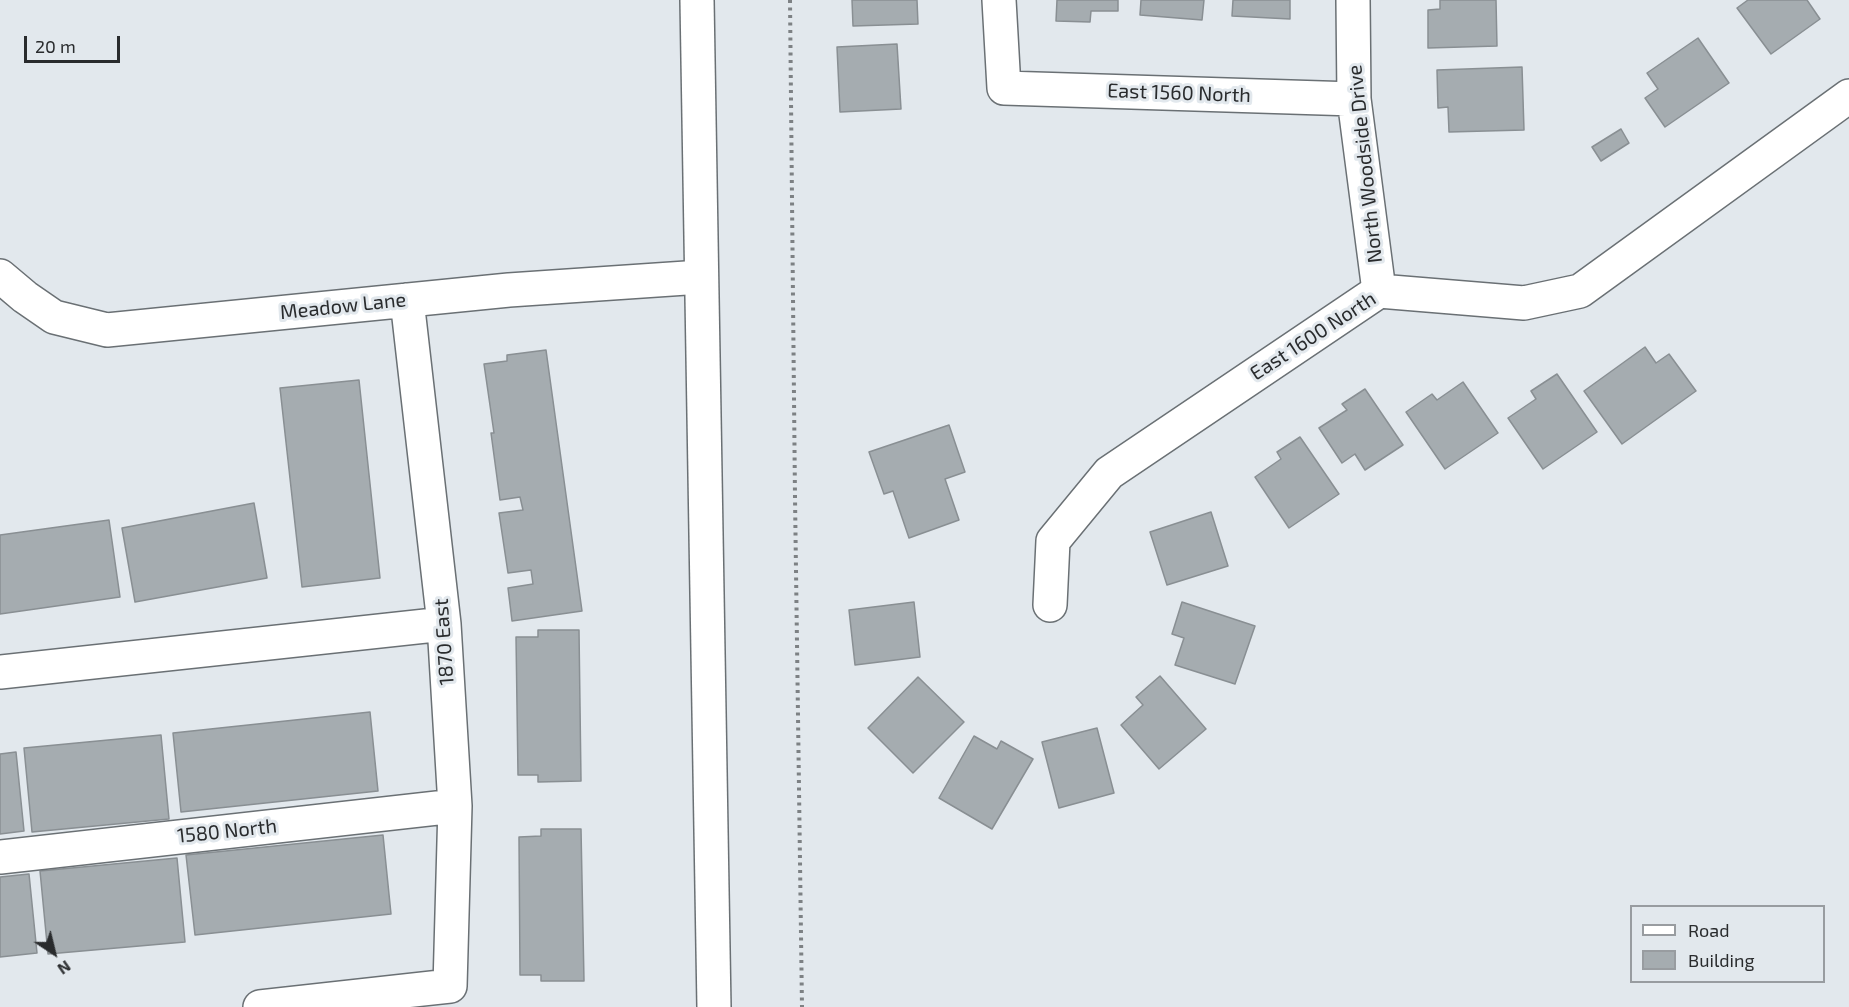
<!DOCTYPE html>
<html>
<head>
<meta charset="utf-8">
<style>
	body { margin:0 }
	#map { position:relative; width:1849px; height:1007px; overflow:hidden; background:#e2e8ed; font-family:"Exo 2",sans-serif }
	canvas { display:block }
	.legend { position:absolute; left:1630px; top:905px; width:195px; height:78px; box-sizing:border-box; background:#e2e8ed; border:2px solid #989ca0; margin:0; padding:8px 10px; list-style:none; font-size:18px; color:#292b2d }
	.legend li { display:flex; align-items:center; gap:12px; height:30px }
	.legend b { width:30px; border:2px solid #989ca0 }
	.north { position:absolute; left:24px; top:923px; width:60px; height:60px; -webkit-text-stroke:4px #e2e8ed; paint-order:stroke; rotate:145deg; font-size:16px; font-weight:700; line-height:24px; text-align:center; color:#292b2d }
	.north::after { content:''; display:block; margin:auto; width:21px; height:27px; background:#292b2d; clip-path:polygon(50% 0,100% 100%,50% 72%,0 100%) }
	.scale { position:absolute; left:24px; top:36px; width:96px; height:27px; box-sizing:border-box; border:3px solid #292b2d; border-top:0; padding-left:8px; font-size:18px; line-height:21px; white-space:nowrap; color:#292b2d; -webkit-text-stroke:4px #e2e8ed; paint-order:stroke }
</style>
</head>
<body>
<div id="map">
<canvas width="1849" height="1007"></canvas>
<ul class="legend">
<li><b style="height:8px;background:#fff"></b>Road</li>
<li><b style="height:16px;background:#a5acb0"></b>Building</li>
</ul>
<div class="north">N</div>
<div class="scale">20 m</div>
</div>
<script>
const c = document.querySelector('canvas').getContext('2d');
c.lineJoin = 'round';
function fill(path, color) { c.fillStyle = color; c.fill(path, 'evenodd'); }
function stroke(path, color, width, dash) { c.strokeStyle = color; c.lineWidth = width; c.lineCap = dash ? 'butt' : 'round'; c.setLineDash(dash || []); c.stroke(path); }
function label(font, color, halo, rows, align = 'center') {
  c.font = font + ' "Exo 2",sans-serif'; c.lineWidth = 6; c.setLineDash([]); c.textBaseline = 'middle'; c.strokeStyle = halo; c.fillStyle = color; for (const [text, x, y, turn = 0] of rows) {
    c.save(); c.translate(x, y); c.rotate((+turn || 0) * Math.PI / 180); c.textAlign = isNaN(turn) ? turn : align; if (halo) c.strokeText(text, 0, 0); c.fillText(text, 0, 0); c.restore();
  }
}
const building = new Path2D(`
	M852,0H917L918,24L853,26Z
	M1057,0H1118V11H1091L1090,22L1056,21Z
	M1141,0H1204L1202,20L1140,15Z
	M1233,0H1290V19L1232,16Z
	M1440,0H1496L1497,46L1428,48V10L1440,9Z
	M1748,0H1807L1820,19L1771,54L1737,8Z
	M1698,38L1729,83L1665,127L1645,98L1658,89L1647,73Z
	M897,44L901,109L840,112L837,47Z
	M1522,67L1524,130L1449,132L1448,107L1438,108L1437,70Z
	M1621,129L1629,143L1601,161L1592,147Z
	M1645,347L1656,363L1669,354L1696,391L1622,444L1584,391Z
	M546,350L582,611L512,621L508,588L533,584L531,570L508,573L499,513L523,510L520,497L500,500L491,433H494L484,364L507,361V355Z
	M1557,374L1597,432L1543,469L1508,418L1536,399L1531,391Z
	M359,380L380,578L302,587L280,388Z
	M1463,382L1498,433L1445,469L1406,412L1432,394L1437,400Z
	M1365,389L1403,445L1365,470L1355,454L1342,463L1319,428L1347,410L1342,404Z
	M949,425L965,472L945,479L959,520L909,538L893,491L884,494L869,452Z
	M1300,437L1339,494L1289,528L1255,477L1281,459L1277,452Z
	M254,503L267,578L135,602L122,528Z
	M1211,512L1228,566L1167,585L1150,532Z
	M109,520L120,597L0,614V535Z
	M914,602L920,657L855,665L849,610Z
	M1182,602L1255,626L1235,684L1175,665L1184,638L1172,634Z
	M538,630H579L581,781L538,782V775H518L516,637H538Z
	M1160,676L1206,729L1159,769L1121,725L1143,705L1136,697Z
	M918,677L964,722L913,773L868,728Z
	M370,712L378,791L181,812L173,733Z
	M1097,728L1114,793L1059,808L1042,742Z
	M161,735L169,819L32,832L24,748Z
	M974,736L997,749L1001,741L1033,759L992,829L939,798Z
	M16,752L24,831L0,834V754Z
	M541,829H581L584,981H541V975H520L519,837L541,836Z
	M383,835L391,914L195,935L186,855Z
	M177,858L185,942L48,954L40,871Z
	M29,874L37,953L0,957V877Z`);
fill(building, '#a5acb0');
stroke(building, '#898f93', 1.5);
const minor = new Path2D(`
	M999,0L1004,88L1354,99
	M1353,0L1354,99L1379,291
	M0,276L25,297L54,317L107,330L509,290L701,277
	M1050,605L1053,541L1109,473L1379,291L1524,303L1580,291L1849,96
	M0,672L444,624
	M0,857L455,806
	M260,1007L450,986L455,806L444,624L407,300`);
const secondary = new Path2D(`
	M697,0L714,1007`);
stroke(minor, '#6a7074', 36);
stroke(secondary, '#6a7074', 36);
stroke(new Path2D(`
	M790,0L795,497L802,1007`), '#7d8184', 4, [3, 4.5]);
stroke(minor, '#fff', 33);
stroke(secondary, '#fff', 33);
label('20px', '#292b2d', '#e2e8ed', [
	["East 1560 North",1179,93,2],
	["North Woodside Drive",1365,164,-96],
	["Meadow Lane",343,306,-6],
	["East 1600 North",1313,336,-33],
	["1870 East",444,642,-94],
	["1580 North",227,831,-6]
]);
</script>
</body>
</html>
